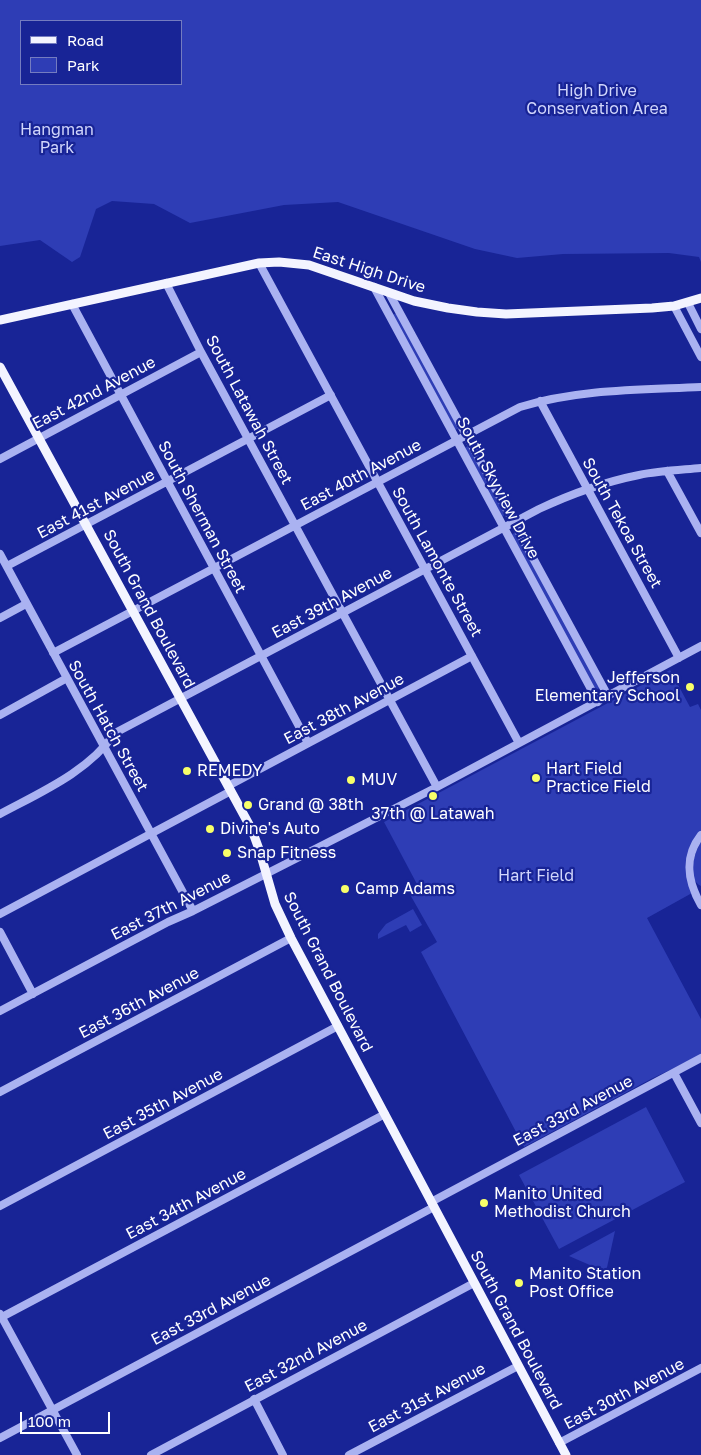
<!DOCTYPE html>
<html>
<head>
<meta charset="utf-8">
<style>
	body { margin:0 }
	#map { position:relative; width:701px; height:1455px; overflow:hidden; background:#182496; font-family:"Golos Text",sans-serif }
	canvas { display:block }
	.legend { position:absolute; left:20px; top:20px; width:162px; height:65px; box-sizing:border-box; background:#182496; border:1px solid #747cc0; margin:0; padding:6px 9px; list-style:none; font-size:15px; color:#fff }
	.legend li { display:flex; align-items:center; gap:10px; height:25px }
	.legend b { width:25px; border:1px solid #747cc0 }
	.scale { position:absolute; left:20px; top:1412px; width:90px; height:22px; box-sizing:border-box; border:2px solid #fff; border-top:0; padding-left:6px; font-size:15px; line-height:18px; white-space:nowrap; color:#fff; -webkit-text-stroke:4px #182496; paint-order:stroke }
</style>
</head>
<body>
<div id="map">
<canvas width="701" height="1455"></canvas>
<ul class="legend">
<li><b style="height:6px;background:#f3f4ff"></b>Road</li>
<li><b style="height:14px;background:#2e3db5"></b>Park</li>
</ul>
<div class="scale">100 m</div>
</div>
<script>
const c = document.querySelector('canvas').getContext('2d');
c.lineJoin = 'round';
function fill(path, color) { c.fillStyle = color; c.fill(path, 'evenodd'); }
function stroke(path, color, width, dash) { c.strokeStyle = color; c.lineWidth = width; c.lineCap = dash ? 'butt' : 'round'; c.setLineDash(dash || []); c.stroke(path); }
function label(font, color, halo, rows, align = 'center') {
  c.font = font + ' "Golos Text",sans-serif'; c.lineWidth = 4.5; c.setLineDash([]); c.textBaseline = 'middle'; c.strokeStyle = halo; c.fillStyle = color; for (const [text, x, y, turn = 0] of rows) {
    c.save(); c.translate(x, y); c.rotate((+turn || 0) * Math.PI / 180); c.textAlign = isNaN(turn) ? turn : align; if (halo) c.strokeText(text, 0, 0); c.fillText(text, 0, 0); c.restore();
  }
}
fill(new Path2D(`
	M0,0H701V262L699,257L669,253L563,254L517,258L475,249L338,202L284,205L190,223L154,204L112,201L96,209L80,257L72,262L40,240L0,246ZM181,21V84H21V21Z
	M397,313L459,428L455,430L392,315Z
	M468,446L506,514L502,517L464,448Z
	M516,532L600,688L595,690L511,535Z
	M670,670L690,707L698,704L701,710V830L692,844V893L647,918L701,1019V1055L651,1079L524,1147L421,952L437,942L408,891L418,886L384,822Z
	M701,842V886C686,879 694,853 701,842Z
	M413,909L422,925L410,932L406,925L378,939V934L386,924Z
	M646,1107L685,1182L559,1249L519,1175Z
	M615,1231L606,1272L569,1256Z`), '#2e3db5');
stroke(new Path2D(`
	M259,263L519,743
	M166,283L201,352L437,787
	M374,287L598,702
	M389,293L608,696
	M688,303L701,329
	M72,304L308,743
	M674,306L701,357
	M540,401L679,658
	M0,459L201,352
	M667,471L701,533
	M0,554L193,911
	M7,566L331,395
	M0,618L26,604
	M53,653L520,407C579,389 640,390 701,387
	M0,715L67,678
	M228,786L472,656
	M0,814C41,792 88,772 115,733L539,509C571,494 604,482 639,475C659,471 680,470 701,468
	M701,835C683,858 688,882 701,905
	M0,914L231,791
	M0,932L33,994
	M0,1011L168,922L193,911L437,787L701,646
	M674,1073L701,1123
	M0,1092L291,938
	M431,1202L701,1058
	M0,1206L338,1026
	M0,1314L77,1455
	M0,1318L385,1114
	M254,1399L283,1455
	M0,1438L434,1207
	M559,1443L701,1368
	M151,1455L474,1283
	M349,1455L518,1366`), '#aab2f1', 8);
stroke(new Path2D(`
	M0,320L259,263L279,262L309,265L414,301L448,308L477,312L506,314L652,308L674,306L701,298
	M0,367L252,830L260,852L275,904L291,938L566,1455`), '#f3f4ff', 9);
for (const [x, y, r, color] of [
	[690,687,5,"#f8ff69"],
	[187,771,5,"#f8ff69"],
	[536,778,5,"#f8ff69"],
	[351,780,5,"#f8ff69"],
	[433,796,5,"#f8ff69"],
	[248,805,5,"#f8ff69"],
	[210,829,5,"#f8ff69"],
	[227,853,5,"#f8ff69"],
	[345,889,5,"#f8ff69"],
	[484,1203,5,"#f8ff69"],
	[519,1283,5,"#f8ff69"]
]) { const dot = new Path2D(); dot.arc(x, y, r, 0, 2 * Math.PI); c.fillStyle = color; c.fill(dot); stroke(dot, '#182496', 2); }
label('16px', '#d1d6fc', '#182496', [
	["High Drive",597,91],
	["Conservation Area",597,109],
	["Hangman",57,130],
	["Park",57,148],
	["Hart Field",536,876]
]);
label('16px', '#fff', '#182496', [
	["East High Drive",369,270,18],
	["East 42nd Avenue",94,393,-28],
	["South Latawah Street",249,410,62],
	["East 40th Avenue",361,475,-28],
	["South Skyview Drive",498,488,62],
	["East 41st Avenue",96,504,-28],
	["South Sherman Street",202,517,62],
	["South Tekoa Street",622,523,61],
	["South Lamonte Street",437,562,61],
	["East 39th Avenue",332,603,-28],
	["South Grand Boulevard",149,609,62],
	["East 38th Avenue",344,709,-28],
	["South Hatch Street",108,726,61],
	["East 37th Avenue",171,906,-27],
	["South Grand Boulevard",328,972,63],
	["East 36th Avenue",139,1003,-28],
	["East 35th Avenue",163,1104,-28],
	["East 33rd Avenue",573,1111,-28],
	["East 34th Avenue",186,1204,-28],
	["East 33rd Avenue",211,1310,-28],
	["South Grand Boulevard",516,1330,62],
	["East 32nd Avenue",306,1356,-28],
	["East 30th Avenue",624,1394,-28],
	["East 31st Avenue",427,1398,-28]
]);
label('16px', '#fff', '#182496', [
	["Jefferson",680,678,"right"],
	["Elementary School",680,696,"right"],
	["Hart Field",546,769],
	["Practice Field",546,787],
	["REMEDY",197,771],
	["MUV",361,780],
	["Grand @ 38th",258,805],
	["37th @ Latawah",433,814,"center"],
	["Divine's Auto",220,829],
	["Snap Fitness",237,853],
	["Camp Adams",355,889],
	["Manito United",494,1194],
	["Methodist Church",494,1212],
	["Manito Station",529,1274],
	["Post Office",529,1292]
], 'left');
</script>
</body>
</html>
